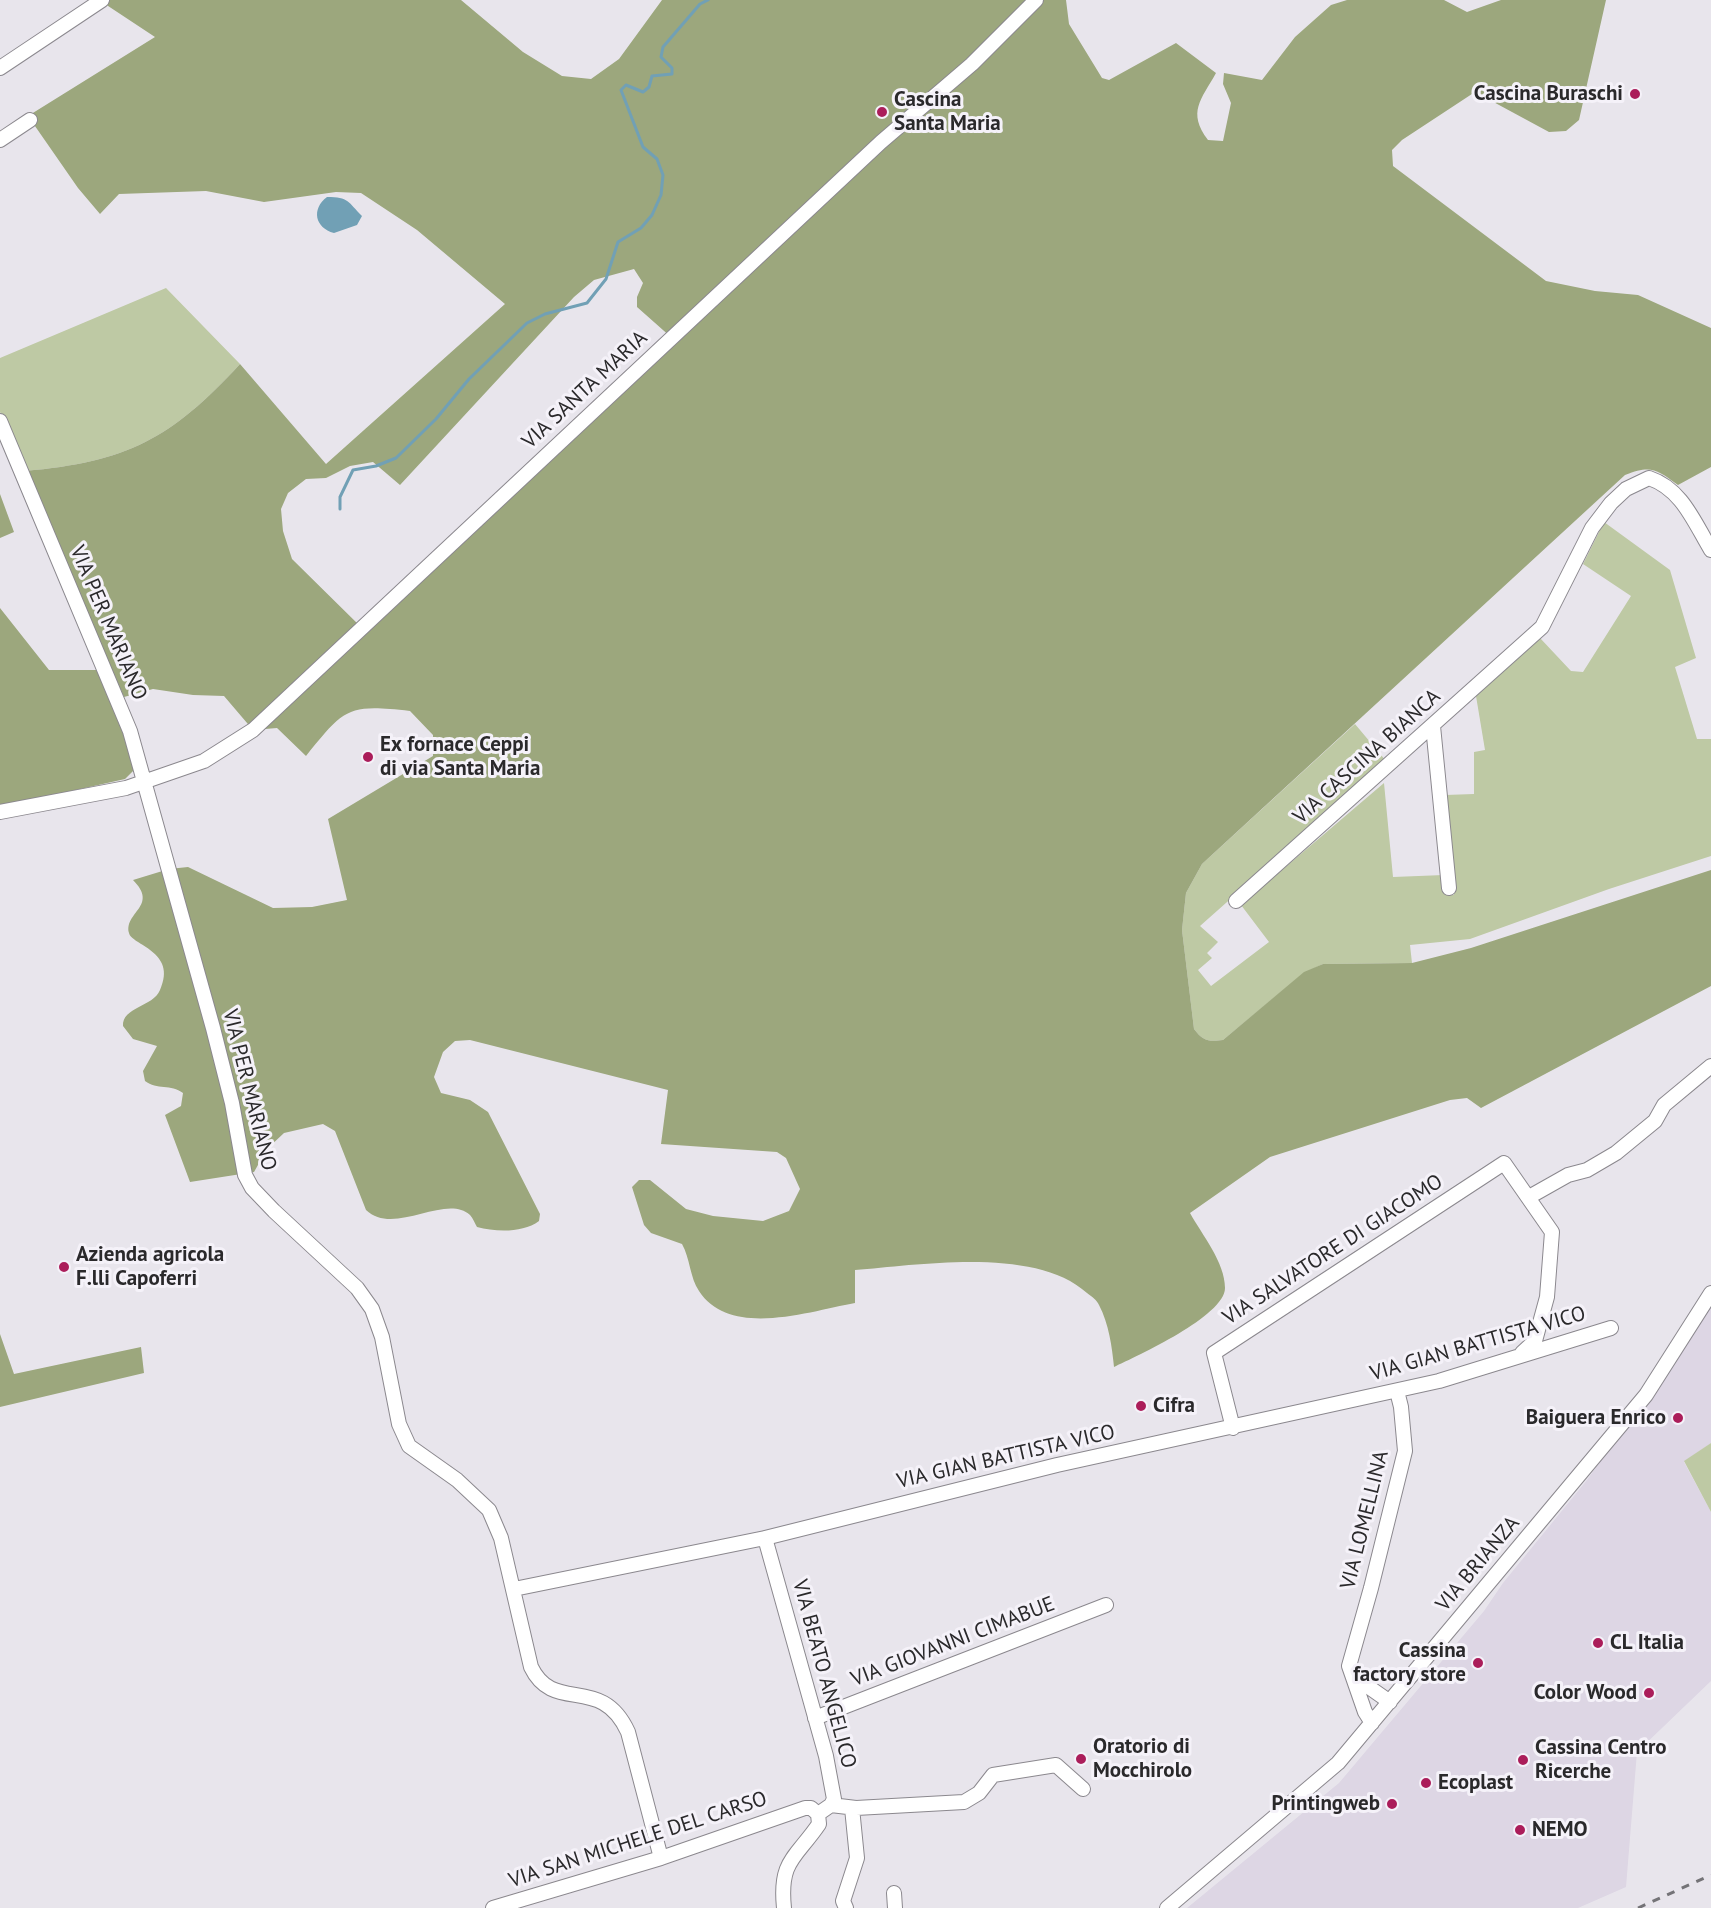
<!DOCTYPE html>
<html>
<head>
<meta charset="utf-8">
<style>
	body { margin:0 }
	canvas { display:block; background:#e8e5ec }
</style>
</head>
<body>
<canvas width="1711" height="1908"></canvas>
<script>
const c = document.querySelector('canvas').getContext('2d');
c.lineJoin = 'round';
function fill(path, color) { c.fillStyle = color; c.fill(path, 'evenodd'); }
function stroke(path, color, width, dash) { c.strokeStyle = color; c.lineWidth = width; c.lineCap = dash ? 'butt' : 'round'; c.setLineDash(dash || []); c.stroke(path); }
function label(font, color, halo, rows, align = 'center') {
  c.font = font + ' "PT Sans",sans-serif'; c.lineWidth = 6; c.setLineDash([]); c.textBaseline = 'middle'; c.strokeStyle = halo; c.fillStyle = color; for (const [text, x, y, turn = 0] of rows) {
    c.save(); c.translate(x, y); c.rotate((+turn || 0) * Math.PI / 180); c.textAlign = isNaN(turn) ? turn : align; if (halo) c.strokeText(text, 0, 0); c.fillText(text, 0, 0); c.restore();
  }
}
fill(new Path2D(`
	M1711,1305V1443L1684,1462L1711,1512V1681L1637,1752L1626,1887L1578,1908H1187L1339,1783L1484,1611L1503,1583L1587,1480Z`), '#ddd6e4');
fill(new Path2D(`
	M166,288L240,364C171,439 127,462 25,471L0,412V358Z
	M1604,522L1670,570L1696,658L1675,667L1697,739H1711V856L1609,889L1470,939L1410,945L1412,963L1323,964L1304,973L1223,1040C1209,1042 1203,1041 1194,1029L1182,930L1186,893L1202,864L1355,724L1386,761L1200,926L1218,942L1207,953L1212,958L1198,970L1211,986L1269,942L1241,905L1384,783L1393,877L1444,875V894L1454,895L1445,795L1474,794V752L1485,750L1476,696L1540,638L1571,671L1583,672L1631,596L1583,564Z
	M1711,1443V1512L1684,1461Z`), '#bec9a4');
fill(new Path2D(`
	M99,0H461L523,52L562,76L591,79L619,59L662,0H1066L1069,24L1102,78L1109,80L1176,43L1216,73C1201,100 1187,112 1208,140L1223,141L1231,103L1223,84L1224,73L1262,80L1295,37L1331,5L1347,0H1444L1467,12L1501,0H1606L1579,120L1566,131L1549,132L1475,92L1402,140L1392,150L1393,166L1546,281L1595,291L1638,295L1711,328V467L1678,485C1656,469 1651,465 1625,475L1202,864L1186,893L1182,930L1194,1029C1203,1041 1209,1042 1223,1040L1304,972L1323,964L1412,963L1471,948L1711,870V986L1481,1108L1467,1098L1450,1100L1270,1157L1190,1213C1202,1235 1225,1262 1225,1288C1225,1316 1137,1356 1114,1367C1112,1347 1109,1324 1099,1305C1097,1300 1091,1296 1087,1293C1035,1246 920,1265 855,1270V1303C810,1311 730,1339 699,1291C690,1278 690,1258 682,1244L651,1233L644,1225L632,1187L639,1180H650L686,1209L713,1216L763,1221L789,1211L800,1189L786,1158L777,1152L661,1144L668,1090L470,1040L455,1041L443,1052L434,1077L441,1093L470,1100L488,1112L540,1214L539,1221C523,1233 496,1232 477,1227C475,1224 473,1218 470,1215C445,1193 394,1237 366,1210L335,1131L323,1124L284,1133L267,1149L254,1172L190,1182L165,1115L181,1106L183,1093C171,1084 157,1090 145,1081L143,1071L157,1046L133,1039L123,1026C122,1007 153,1007 160,990C178,951 131,945 129,933C124,912 159,906 133,880L169,869L188,867L273,908L312,907L347,900L328,819L433,756V735L410,711C347,704 345,708 306,756L277,728L253,730L224,696L193,695L153,689L124,697L25,471C127,462 171,439 240,364L326,464L505,304L417,230L361,193L336,192L264,202L206,191L119,194L100,214L78,188L28,116L155,37ZM634,269L643,283L637,297V307L672,338L362,628L292,559L283,531L281,509L288,493L306,479L326,478L350,466L373,462L400,485L574,297L594,280Z
	M0,494L14,532L0,538Z
	M0,608L49,670H103L136,768L125,779L0,807Z
	M0,1334L14,1374L141,1347L144,1373L0,1407Z`), '#9ca77d');
fill(new Path2D(`
	M327,197C349,197 348,202 362,216L357,225L334,233C315,228 311,209 327,197Z`), '#71a0b5');
stroke(new Path2D(`
	M340,509V497L353,470L376,466L396,458L436,419L469,379L527,323L545,314L587,303L606,279L618,242L641,228L652,215L661,195L663,175L657,159L643,147L621,90L626,85L643,92L649,87L652,76L672,74V68L661,57L663,47L700,4L708,0`), '#71a0b5', 3);
const minor = new Path2D(`
	M0,68L102,0
	M0,140L30,120
	M0,421L130,731L213,1028L232,1103L245,1175L252,1188L274,1211L357,1288L372,1309L382,1337L399,1424L409,1446L457,1480L489,1510L501,1538L531,1667C554,1715 601,1673 628,1732L661,1858
	M1433,726L1449,888
	M0,812L126,788L204,761L253,730L881,142L972,64L1036,0
	M1236,901L1542,627L1592,528L1611,503L1626,489L1649,478C1682,489 1694,522 1711,550
	M1529,1197L1568,1175L1587,1170L1616,1153L1655,1121L1664,1105L1711,1066
	M1233,1428L1214,1353L1504,1163L1552,1232L1547,1297L1535,1341L1522,1353
	M765,1538L826,1756L834,1799L831,1805L818,1814
	M514,1589L765,1538L1057,1465L1439,1381L1611,1328
	M1354,1671L1363,1683L1390,1702
	M815,1718L1106,1605
	M1372,1723L1365,1712L1349,1666L1371,1588L1405,1451L1401,1407L1397,1391
	M831,1805L856,1808L964,1802L979,1793L993,1775L1056,1765L1083,1789
	M894,1893L895,1908
	M493,1908L661,1858L805,1808H811L818,1814L819,1824C796,1858 779,1860 784,1908
	M846,1908L843,1901L857,1858L852,1808
	M1167,1908L1338,1763L1646,1395L1711,1293`);
stroke(minor, '#8b888e', 16);
stroke(minor, '#fff', 14);
stroke(new Path2D(`
	M1638,1908L1711,1875`), '#747377', 3, [8, 8]);
for (const [x, y, r, color] of [
	[1635,94,6,"#ab1d5a"],
	[882,112,6,"#ab1d5a"],
	[368,757,6,"#ab1d5a"],
	[64,1267,6,"#ab1d5a"],
	[1141,1406,6,"#ab1d5a"],
	[1678,1418,6,"#ab1d5a"],
	[1598,1643,6,"#ab1d5a"],
	[1478,1663,6,"#ab1d5a"],
	[1649,1693,6,"#ab1d5a"],
	[1081,1759,6,"#ab1d5a"],
	[1523,1760,6,"#ab1d5a"],
	[1426,1783,6,"#ab1d5a"],
	[1392,1804,6,"#ab1d5a"],
	[1520,1830,6,"#ab1d5a"]
]) { const dot = new Path2D(); dot.arc(x, y, r, 0, 2 * Math.PI); c.fillStyle = color; c.fill(dot); stroke(dot, '#f5f2f9', 2); }
label('bold 21px', '#2a292b', '#f5f2f9', [
	["Cascina Buraschi",1623,94,"right"],
	["Cascina",894,100],
	["Santa Maria",894,124],
	["Ex fornace Ceppi",380,745],
	["di via Santa Maria",380,769],
	["Azienda agricola",76,1255],
	["F.lli Capoferri",76,1279],
	["Cifra",1153,1406],
	["Baiguera Enrico",1666,1418,"right"],
	["CL Italia",1610,1643],
	["Cassina",1466,1651,"right"],
	["factory store",1466,1675,"right"],
	["Color Wood",1637,1693,"right"],
	["Oratorio di",1093,1747],
	["Mocchirolo",1093,1771],
	["Cassina Centro",1535,1748],
	["Ricerche",1535,1772],
	["Ecoplast",1438,1783],
	["Printingweb",1380,1804,"right"],
	["NEMO",1532,1830]
], 'left');
label('21px', '#2a292b', '#f5f2f9', [
	["VIA SANTA MARIA",585,390,-43],
	["VIA PER MARIANO",108,623,67],
	["VIA CASCINA BIANCA",1367,757,-42],
	["VIA PER MARIANO",249,1090,76],
	["VIA SALVATORE DI GIACOMO",1333,1250,-33],
	["VIA GIAN BATTISTA VICO",1478,1344,-16],
	["VIA GIAN BATTISTA VICO",1006,1457,-13],
	["VIA LOMELLINA",1365,1520,-76],
	["VIA BRIANZA",1478,1564,-50],
	["VIA GIOVANNI CIMABUE",953,1642,-21],
	["VIA BEATO ANGELICO",824,1674,75],
	["VIA SAN MICHELE DEL CARSO",638,1840,-18]
]);
</script>
</body>
</html>
